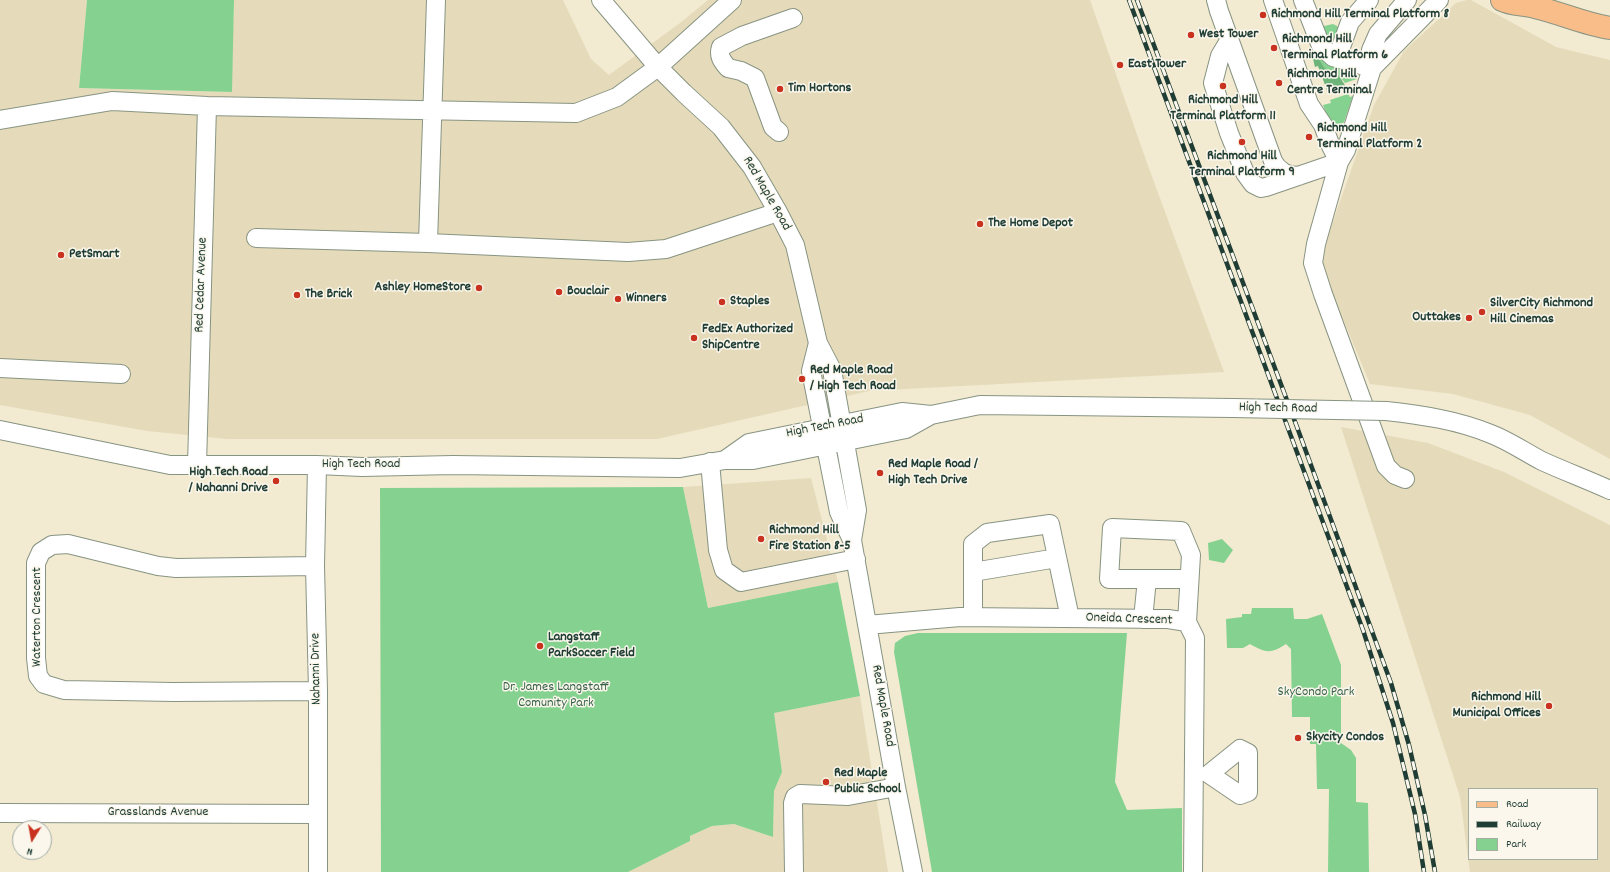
<!DOCTYPE html>
<html>
<head>
<meta charset="utf-8">
<style>
	body { margin:0 }
	#map { position:relative; width:1610px; height:872px; overflow:hidden; background:#f2ead1; font-family:Dekko,sans-serif }
	canvas { display:block }
	.legend { position:absolute; left:1468px; top:788px; width:130px; height:72px; box-sizing:border-box; background:#fbf7ec; border:1px solid #a3ada2; margin:0; padding:5px 7px; list-style:none; font-size:12px; color:#1f3d34 }
	.legend li { display:flex; align-items:center; gap:8px; height:20px }
	.legend b { width:20px; border:1px solid #a3ada2 }
	.north { position:absolute; left:12px; top:820px; width:40px; height:40px; box-sizing:border-box; background:#fbf7ec; border:1px solid #a3ada2; border-radius:50%; rotate:191deg; font-size:11px; font-weight:700; line-height:16px; text-align:center; color:#1f3d34 }
	.north::after { content:''; display:block; margin:auto; width:14px; height:18px; background:#c8321e; clip-path:polygon(50% 0,100% 100%,50% 72%,0 100%) }
</style>
</head>
<body>
<div id="map">
<canvas width="1610" height="872"></canvas>
<ul class="legend">
<li><b style="height:5px;background:#f8bd89"></b>Road</li>
<li><b style="height:5px;background:#1f3d34"></b>Railway</li>
<li><b style="height:11px;background:#85d290"></b>Park</li>
</ul>
<div class="north">N</div>
</div>
<script>
const c = document.querySelector('canvas').getContext('2d');
c.lineJoin = 'round';
function fill(path, color) { c.fillStyle = color; c.fill(path, 'evenodd'); }
function stroke(path, color, width, dash) { c.strokeStyle = color; c.lineWidth = width; c.lineCap = dash ? 'butt' : 'round'; c.setLineDash(dash || []); c.stroke(path); }
function label(font, color, halo, rows, align = 'center') {
  c.font = font + ' Dekko,sans-serif'; c.lineWidth = 3; c.setLineDash([]); c.textBaseline = 'middle'; c.strokeStyle = halo; c.fillStyle = color; for (const [text, x, y, turn = 0] of rows) {
    c.save(); c.translate(x, y); c.rotate((+turn || 0) * Math.PI / 180); c.textAlign = isNaN(turn) ? turn : align; if (halo) c.strokeText(text, 0, 0); c.fillText(text, 0, 0); c.restore();
  }
}
fill(new Path2D(`
	M0,0H87L79,88L231,92L234,0H563L591,59L609,75L680,23L708,0H1090L1147,163L1224,372L869,391L657,439H227L147,431L0,405Z
	M1467,0H1471L1556,47L1610,60V459L1530,415L1453,394L1370,384L1319,261L1374,105L1404,51L1456,3Z
	M1341,427L1428,443L1504,472L1610,525V872H1470L1460,797ZM1469,789H1597V859H1469Z
	M811,478L838,582L708,608L683,487Z
	M860,696L888,872H628L690,841V836L712,826L734,824L773,837L774,791L782,772L773,713Z`), '#e5dbba');
fill(new Path2D(`
	M87,0H234L232,92L79,88Z
	M1333,24L1337,26L1339,29L1333,44L1330,45L1322,29L1324,26Z
	M1321,56L1353,72L1357,79L1345,83L1338,74L1334,75L1324,67L1318,57Z
	M1348,94L1350,97L1353,96L1344,122L1340,126H1331L1323,105L1331,103L1330,100Z
	M683,487L708,608L838,582L860,696L774,713L782,772L774,791L773,837L734,824L712,826L690,836V841L628,872H381L380,488Z
	M1222,539L1233,550L1224,563L1209,560L1208,543Z
	M1252,608H1293L1294,619H1307L1322,614L1341,665V743L1351,750L1356,758V802L1368,803L1369,872H1328L1329,789H1317L1316,744H1310V717H1292L1291,649L1286,644C1270,654 1266,653 1250,644L1243,648H1227L1226,619L1242,617V614H1251Z
	M918,633H1127L1115,782L1127,810L1182,808V872H932L894,652L895,643L905,636Z`), '#85d290');
fill(new Path2D(`
	M1318,57L1324,67L1334,75L1338,74L1346,87L1328,93L1318,66L1315,67L1313,59Z`), '#6cb47a');
const minor = new Path2D(`
	M601,0L658,67L684,93L721,127L752,167L778,212L795,245L818,343L832,370L857,510L852,540
	M1216,0L1219,11L1273,161C1278,171 1287,176 1299,176
	M1273,0L1309,104L1323,125L1330,144L1339,162
	M1303,0L1321,46L1333,57L1372,68
	M1229,41L1220,56L1213,83L1229,133L1245,173L1253,184L1261,188L1266,187L1339,162
	M1337,58L1350,22L1369,0
	M1372,68L1439,0
	M0,120L112,101L207,106L576,113L617,97L658,67L732,0
	M779,132L773,127L755,78L741,71L728,68C722,61 718,56 721,47L742,36L793,18
	M256,238L428,243L628,252L666,249L778,212
	M428,243L436,0
	M818,343L811,371L839,512L852,540L896,787L913,872
	M0,368L121,374
	M1386,411C1422,415 1457,420 1491,434C1509,441 1525,452 1542,461C1564,471 1588,480 1610,490
	M0,430L170,465H317L362,467L453,465L680,468L725,460H753L906,429L931,415
	M725,460L749,443L902,412L931,415L980,405L1233,408
	M710,462L718,550L724,570L741,582L856,559
	M197,465L207,106
	M317,465L315,566L318,691V872
	M1405,479L1395,475L1386,466L1323,294L1313,263L1316,244L1339,162L1346,150L1372,68L1371,50L1378,34L1407,0
	M315,566L176,568L158,566L68,544L52,545L41,552L36,563V658L38,676L44,684L64,690L173,692L318,691
	M973,572L1057,558
	M973,617V544L987,533L1050,524L1070,618
	M1143,619L1147,579
	M1187,622L1191,555L1181,531L1112,528L1109,579H1189
	M1187,622L1195,638L1193,872
	M867,625L960,617L1168,619L1187,622
	M1240,749L1248,753V792L1240,795L1209,774Z
	M0,813L317,814
	M794,872L793,803L795,797L800,794L848,796L896,787`);
const major = new Path2D(`
	M1502,0C1512,5 1524,4 1535,7C1561,13 1584,24 1610,28`);
stroke(minor, '#889482', 20);
stroke(major, '#889482', 24);
stroke(minor, '#fff', 18);
stroke(major, '#f8bd89', 22);
const rail = new Path2D(`
	M1129,0L1363,630L1393,723L1415,814L1424,872
	M1137,0L1297,427L1391,683L1409,745L1425,815L1435,872`);
stroke(rail, '#1f3d34', 4.5);
stroke(rail, '#fbf7ec', 3, [9]);
const minorBridge = new Path2D(`
	M1233,408L1386,411`);
stroke(minorBridge, '#889482', 20, []);
stroke(minorBridge, '#fff', 18);
for (const [x, y, r, color] of [
	[1263,15,4,"#c8321e"],
	[1191,35,4,"#c8321e"],
	[1274,48,4,"#c8321e"],
	[1120,65,4,"#c8321e"],
	[1279,83,4,"#c8321e"],
	[1223,86,4,"#c8321e"],
	[780,89,4,"#c8321e"],
	[1309,137,4,"#c8321e"],
	[1242,142,4,"#c8321e"],
	[980,224,4,"#c8321e"],
	[61,255,4,"#c8321e"],
	[479,288,4,"#c8321e"],
	[559,292,4,"#c8321e"],
	[297,295,4,"#c8321e"],
	[618,299,4,"#c8321e"],
	[722,302,4,"#c8321e"],
	[1482,312,4,"#c8321e"],
	[1469,318,4,"#c8321e"],
	[694,338,4,"#c8321e"],
	[802,379,4,"#c8321e"],
	[880,473,4,"#c8321e"],
	[276,481,4,"#c8321e"],
	[761,539,4,"#c8321e"],
	[540,646,4,"#c8321e"],
	[1549,706,4,"#c8321e"],
	[1298,738,4,"#c8321e"],
	[826,782,4,"#c8321e"]
]) { const dot = new Path2D(); dot.arc(x, y, r, 0, 2 * Math.PI); c.fillStyle = color; c.fill(dot); stroke(dot, '#fbf7ec', 1.5); }
label('bold 14px', '#1f3d34', '#fbf7ec', [
	["Richmond Hill Terminal Platform 8",1271,15],
	["West Tower",1199,35],
	["Richmond Hill",1282,40],
	["Terminal Platform 6",1282,56],
	["East Tower",1128,65],
	["Richmond Hill",1287,75],
	["Centre Terminal",1287,91],
	["Tim Hortons",788,89],
	["Richmond Hill",1223,101,"center"],
	["Terminal Platform 11",1223,117,"center"],
	["Richmond Hill",1317,129],
	["Terminal Platform 2",1317,145],
	["Richmond Hill",1242,157,"center"],
	["Terminal Platform 9",1242,173,"center"],
	["The Home Depot",988,224],
	["PetSmart",69,255],
	["Ashley HomeStore",471,288,"right"],
	["Bouclair",567,292],
	["The Brick",305,295],
	["Winners",626,299],
	["Staples",730,302],
	["SilverCity Richmond",1490,304],
	["Hill Cinemas",1490,320],
	["Outtakes",1461,318,"right"],
	["FedEx Authorized",702,330],
	["ShipCentre",702,346],
	["Red Maple Road",810,371],
	["/ High Tech Road",810,387],
	["Red Maple Road /",888,465],
	["High Tech Drive",888,481],
	["High Tech Road",268,473,"right"],
	["/ Nahanni Drive",268,489,"right"],
	["Richmond Hill",769,531],
	["Fire Station 8-5",769,547],
	["Langstaff",548,638],
	["ParkSoccer Field",548,654],
	["Richmond Hill",1541,698,"right"],
	["Municipal Offices",1541,714,"right"],
	["Skycity Condos",1306,738],
	["Red Maple",834,774],
	["Public School",834,790]
], 'left');
label('14px', '#1f3d34', '#fbf7ec', [
	["Red Maple Road",766,194,60],
	["Red Cedar Avenue",202,285,-88],
	["High Tech Road",1278,409,1],
	["High Tech Road",825,427,-11],
	["High Tech Road",361,465],
	["Waterton Crescent",38,617,-90],
	["Oneida Crescent",1129,620,2],
	["Nahanni Drive",317,669,-91],
	["Red Maple Road",882,706,80],
	["Grasslands Avenue",158,813]
]);
label('14px', '#38624b', '#fbf7ec', [
	["Dr. James Langstaff",556,688],
	["Comunity Park",556,704],
	["SkyCondo Park",1316,693]
]);
</script>
</body>
</html>
